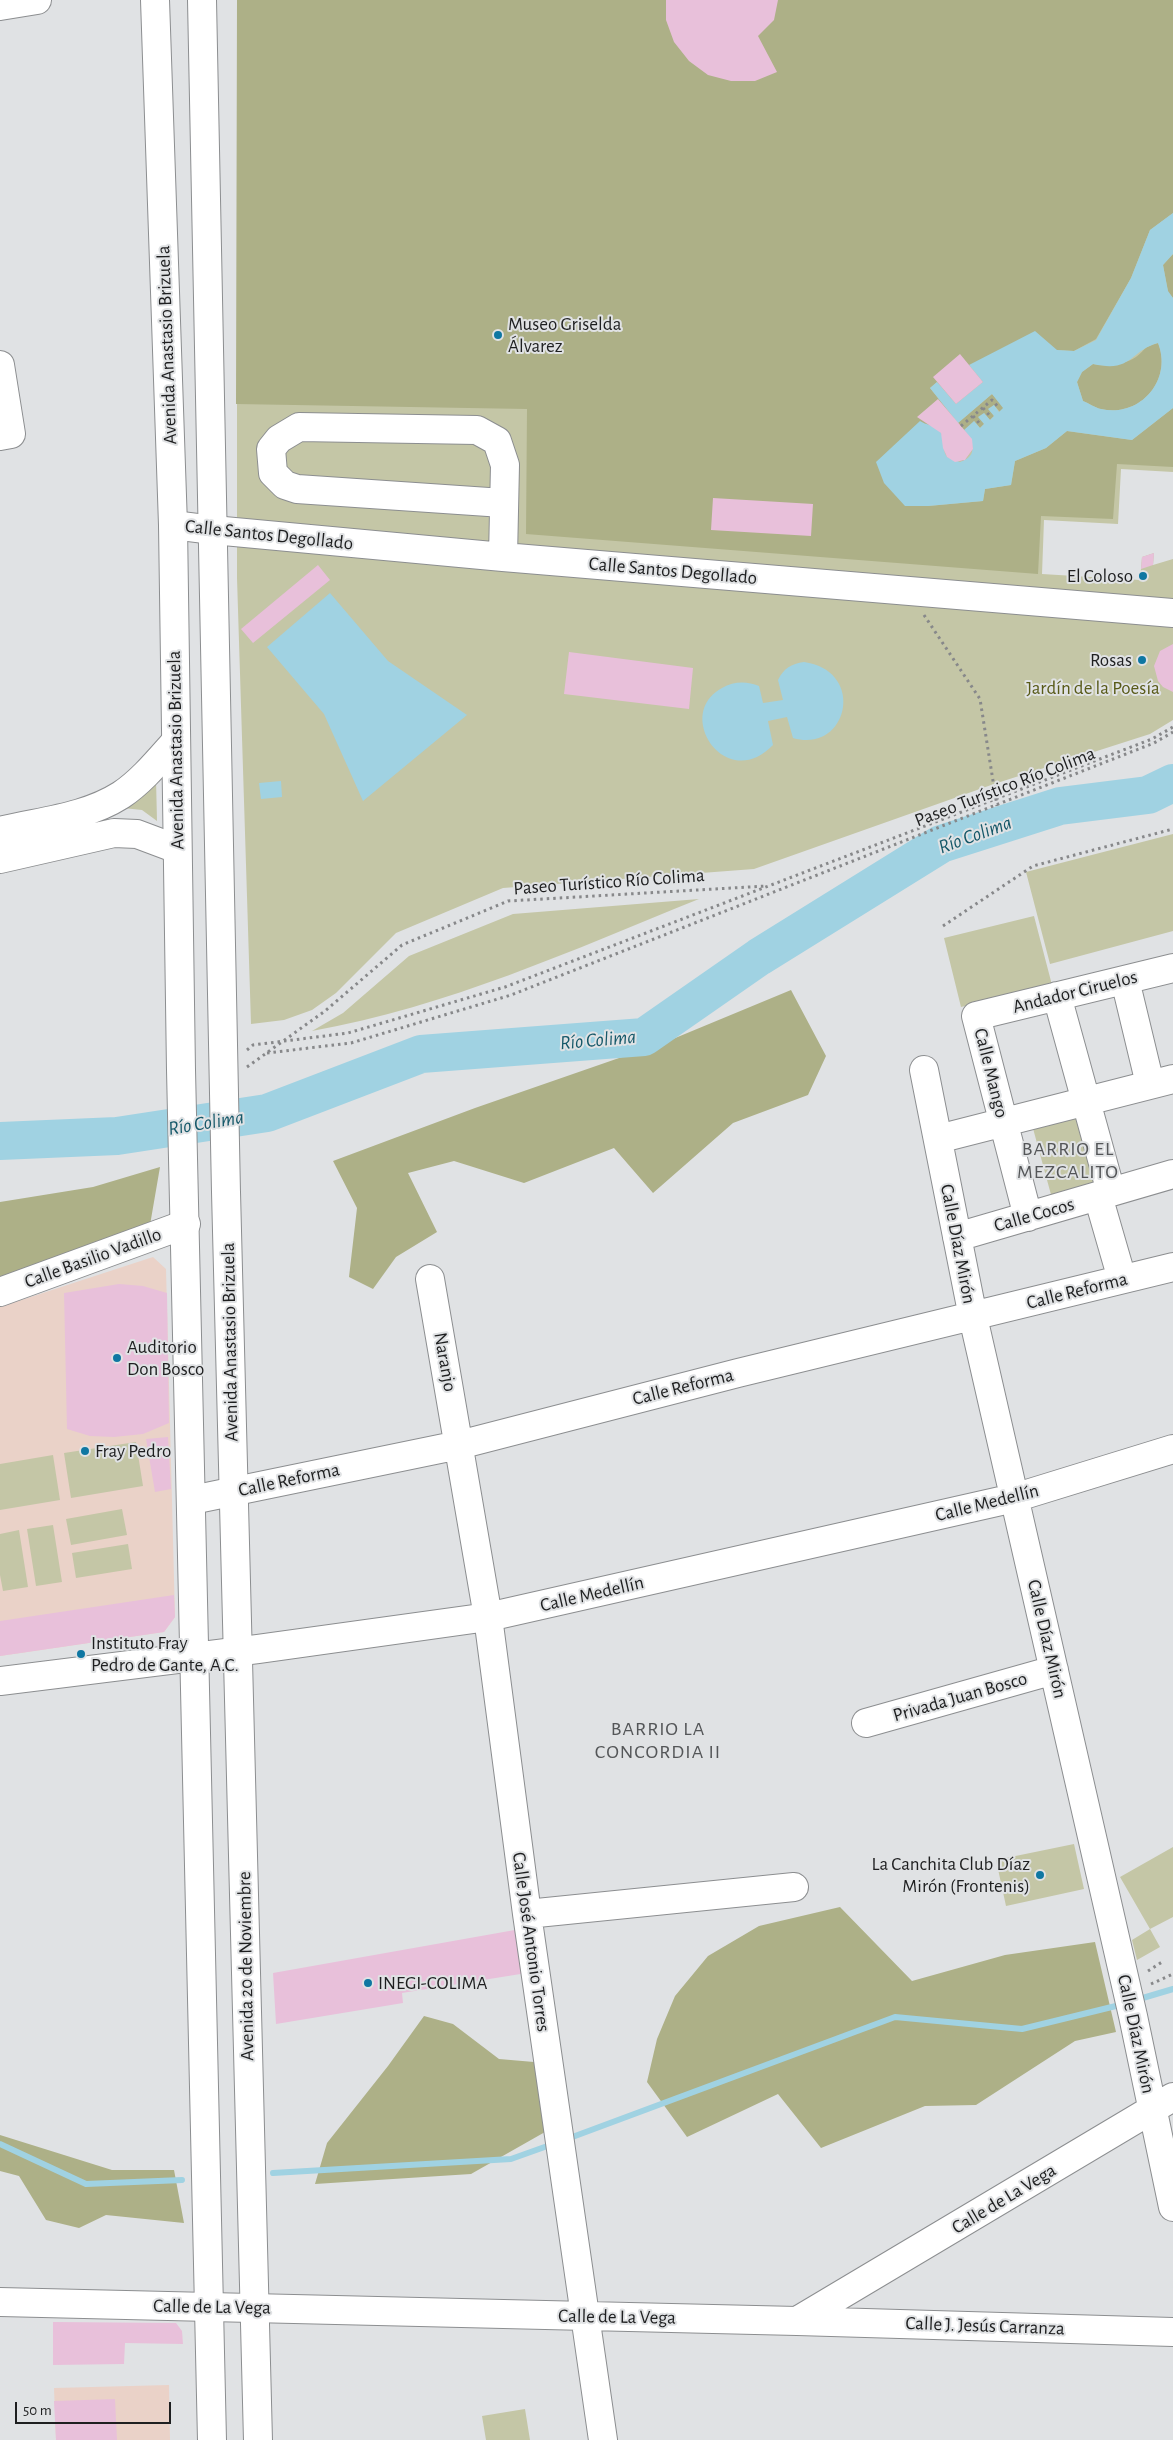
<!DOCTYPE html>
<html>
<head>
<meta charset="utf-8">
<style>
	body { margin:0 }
	#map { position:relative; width:1173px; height:2440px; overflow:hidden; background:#e0e2e4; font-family:"Alegreya Sans",sans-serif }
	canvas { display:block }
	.scale { position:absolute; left:15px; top:2402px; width:156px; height:22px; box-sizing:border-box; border:2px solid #1e1f20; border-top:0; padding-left:6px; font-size:15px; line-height:18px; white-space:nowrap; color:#1e1f20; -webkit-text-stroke:4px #e0e2e4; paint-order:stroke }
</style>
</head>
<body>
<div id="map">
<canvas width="1173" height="2440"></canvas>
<div class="scale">50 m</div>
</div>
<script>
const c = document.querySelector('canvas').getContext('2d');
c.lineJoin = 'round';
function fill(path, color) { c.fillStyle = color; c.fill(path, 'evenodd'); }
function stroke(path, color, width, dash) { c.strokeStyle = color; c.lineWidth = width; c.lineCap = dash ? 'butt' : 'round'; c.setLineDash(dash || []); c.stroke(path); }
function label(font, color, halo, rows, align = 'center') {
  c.font = font + ' "Alegreya Sans",sans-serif'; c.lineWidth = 4; c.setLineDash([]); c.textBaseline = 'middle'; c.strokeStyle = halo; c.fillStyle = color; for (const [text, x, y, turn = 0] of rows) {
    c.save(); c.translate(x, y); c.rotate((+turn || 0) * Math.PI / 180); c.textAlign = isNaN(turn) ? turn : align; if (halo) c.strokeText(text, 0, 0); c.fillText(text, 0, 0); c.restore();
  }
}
fill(new Path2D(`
	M153,1257L166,1269L175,1617L164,1632L0,1656V1307Z
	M169,2385L170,2440H56L54,2388Z`), '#ead2c8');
fill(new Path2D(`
	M237,0H1173V472L1121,469L1118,524L1044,520L1042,574L1140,580L1142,557L1154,553L1153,565L1173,559V720L1150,734L994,784L754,869L503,888L396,933L336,993L312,1010L284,1020L251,1024L237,578Z
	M156,779L157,821L142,810L123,808Z
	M1173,834V931L1050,964L1026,872Z
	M699,899C573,950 447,1007 312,1031L343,1013L409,956L513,914Z
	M1034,916L1052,985L961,1007L944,938Z
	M1081,1107L1103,1189L1053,1202L1031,1121Z
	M136,1442L143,1486L71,1498L64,1453Z
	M53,1455L60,1500L0,1510V1464Z
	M122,1509L127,1535L71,1545L66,1519Z
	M53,1525L62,1582L36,1586L27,1529Z
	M19,1530L28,1587L3,1591L0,1575V1534Z
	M128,1544L132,1569L76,1578L72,1553Z
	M1074,1844L1084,1889L1006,1906L996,1860Z
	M1173,1847V1917L1150,1929L1160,1947L1137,1960L1132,1940L1150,1929L1120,1877Z
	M525,2409L530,2440H486L482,2416Z`), '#c4c6a6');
fill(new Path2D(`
	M237,0H1173V213L1150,230L1131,278L1096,339L1074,351L1056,350L970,366L983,382L956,404L937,382L930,388L958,423L992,394L1004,408L1000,412L994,405L989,409L994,416L990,420L984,413V424L980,428L974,421L972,439L973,449L965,460C948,466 943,452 943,438L905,506H928L983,501L985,489L1011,485L1015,461L1046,448L1067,431L1132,440L1173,408V467L1117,464L1113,519L1041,516L1038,574L526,534L527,409L236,404Z
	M1173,254V298L1168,292L1163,265Z
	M1158,343C1173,381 1139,418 1101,409C1095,408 1089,403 1083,401L1077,382L1082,372L1093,364C1106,367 1124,365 1136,357C1146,350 1141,348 1158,343Z
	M791,990L826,1056L808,1095L733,1123L653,1193L614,1148L524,1183L454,1161L408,1173L437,1232L396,1257L373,1289L349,1277L357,1208L333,1161L475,1108L668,1041Z
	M160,1167L150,1225L0,1279V1202L93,1187Z
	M840,1907L912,1981L1005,1955L1095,1942L1116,2032L1075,2041L976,2105L925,2106L821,2148L778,2094L687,2137L647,2082L657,2039L675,1996L708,1956L759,1926Z
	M424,2016L453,2024L499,2059L534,2062L545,2132L471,2174L315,2184L327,2143L388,2066Z
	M0,2135L112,2170H174L184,2223L106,2215L79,2228L46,2220L19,2176L0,2171Z`), '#adb087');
fill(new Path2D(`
	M1173,213V254L1163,265L1168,291L1173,298V408L1132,440L1067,431L1046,448L1015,461L1011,485L985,489L983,501L928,506H905L884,483L876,462L920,421C926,425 934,425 939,430C946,437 941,449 947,457L960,462C979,456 973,441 964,430L974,421L980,428L984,424L978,417L984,413L990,420L994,416L988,409L994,405L999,412L1003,408L992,394L958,423L930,388L937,382L956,404L983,382L969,365L1035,331L1057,350L1074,351L1096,340L1131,278L1150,230ZM1158,343C1173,381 1139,418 1101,409C1095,408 1089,403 1083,401L1077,382L1082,372L1093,364C1133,373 1129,351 1158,343Z
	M330,593L388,661L467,715L363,801L324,714L267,647Z
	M804,662C867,671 848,754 793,738L787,717L768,721L773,745C726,794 673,714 722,688C734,681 747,681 759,686L763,703L783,700L778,680C784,668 791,664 804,662Z
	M281,781L282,797L261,799L259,783Z`), '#a0d2e2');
stroke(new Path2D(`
	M1136,2000L1173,1989
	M567,2139L895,2017L1022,2029L1124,2004
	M0,2144L86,2184L182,2180
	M273,2173L511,2159L553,2144`), '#a0d2e2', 6);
stroke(new Path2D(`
	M0,1141L117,1136L267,1113L421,1054L644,1037L759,957L941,844L1060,806L1148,795L1173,783`), '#a0d2e2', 38);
fill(new Path2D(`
	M666,0H778L774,20L758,36L777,72L755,81H731L708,75L689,61L674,42L666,20Z
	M960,354L983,382L956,404L933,377Z
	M938,399L972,439L973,449L965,460L955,462L947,457L943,448L941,433L917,417Z
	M713,498L813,504L811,536L711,530Z
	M1154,553L1153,565L1141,569L1142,557Z
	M318,565L330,580L253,643L241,629Z
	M1173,644V692L1163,687L1158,681L1154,666L1160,651Z
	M569,652L693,668L689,709L564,694Z
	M119,1284L143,1286L167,1293L169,1423L143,1434L114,1437L90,1436L67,1429L64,1293Z
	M168,1437L171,1489L155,1492L146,1439Z
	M174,1595L175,1617L164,1632L0,1656V1621Z
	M526,1928L533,1972L402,1993L403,2003L276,2024L273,1973Z
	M53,2322L176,2323L182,2331L183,2344L125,2343L124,2364L53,2365Z
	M115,2399L117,2440H56L54,2401Z`), '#e8c0da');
const minor = new Path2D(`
	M0,6L37,0
	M0,365L11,434L0,436
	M503,503L297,489L285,485L273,473L271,449L279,439L299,427L477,430L497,441L505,465L503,557
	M173,525L213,530L503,557L1173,613
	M0,831C40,821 85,818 121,795C142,781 159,760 176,741
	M0,859L114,833L137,834L177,849
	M1125,980L1150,1084
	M1057,996L1111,1192
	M924,1070L973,1317L1133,2016L1173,2207
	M938,1139L1173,1079
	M1098,1196L1122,1279
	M1028,1217L976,1016L1173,968
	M957,1237L1173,1174
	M430,1279L488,1617L527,1914L603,2440
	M0,1292L186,1224
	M192,1500L459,1445L738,1373L1173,1267
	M0,1681L258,1649L488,1617L1014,1498L1173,1449
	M866,1723L1054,1670
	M527,1914L794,1887
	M0,2302L797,2321L1173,2332
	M797,2321L1173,2097`);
const major = new Path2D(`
	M155,0L173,525L181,1070L212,2440
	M202,0L226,1192L258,2440`);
stroke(minor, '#8c8e90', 30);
stroke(major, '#8c8e90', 30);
stroke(new Path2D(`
	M983,408L990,416
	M973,416L980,424
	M961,426L992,400L999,408
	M924,615L980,699L997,806
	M943,926L1033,866L1173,829
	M247,1050L253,1045L348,1033L505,987L1152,739L1173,727
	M267,1053L351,1043L511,995L1154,743L1173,732
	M247,1067L325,1011L402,945L508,901L767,886
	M1148,1971L1162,1962
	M1151,1984L1173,1974`), '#87888a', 3, [2.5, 4]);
stroke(minor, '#fff', 28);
stroke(major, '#fff', 28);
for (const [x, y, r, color] of [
	[498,335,5,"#0f77a2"],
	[1143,576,5,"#0f77a2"],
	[1142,660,5,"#0f77a2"],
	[117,1358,5,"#0f77a2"],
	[85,1451,5,"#0f77a2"],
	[81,1654,5,"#0f77a2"],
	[1040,1875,5,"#0f77a2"],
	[368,1983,5,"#0f77a2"]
]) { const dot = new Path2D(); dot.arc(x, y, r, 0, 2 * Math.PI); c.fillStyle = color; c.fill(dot); stroke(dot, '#e0e2e4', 2); }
label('19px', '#1e1f20', '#e0e2e4', [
	["Museo Griselda",508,324],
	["Álvarez",508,346],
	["El Coloso",1133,576,"right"],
	["Rosas",1132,660,"right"],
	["Auditorio",127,1347],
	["Don Bosco",127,1369],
	["Fray Pedro",95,1451],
	["Instituto Fray",91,1643],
	["Pedro de Gante, A.C.",91,1665],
	["La Canchita Club Díaz",1030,1864,"right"],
	["Mirón (Frontenis)",1030,1886,"right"],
	["INEGI-COLIMA",378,1983]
], 'left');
label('19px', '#1e1f20', '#e0e2e4', [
	["Avenida Anastasio Brizuela",167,345,-92],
	["Calle Santos Degollado",269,535,6],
	["Calle Santos Degollado",673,571,5],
	["Avenida Anastasio Brizuela",176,750,-91],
	["Paseo Turístico Río Colima",1005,787,-21],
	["Paseo Turístico Río Colima",609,882,-4],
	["Andador Ciruelos",1075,992,-14],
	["Calle Mango",991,1073,76],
	["Calle Cocos",1034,1215,-16],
	["Calle Díaz Mirón",958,1244,79],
	["Calle Basilio Vadillo",93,1258,-20],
	["Calle Reforma",1077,1291,-14],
	["Avenida Anastasio Brizuela",230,1342,-91],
	["Naranjo",445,1362,80],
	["Calle Reforma",683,1387,-14],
	["Calle Reforma",289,1480,-12],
	["Calle Medellín",987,1503,-14],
	["Calle Medellín",592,1594,-13],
	["Calle Díaz Mirón",1047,1639,77],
	["Privada Juan Bosco",960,1697,-16],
	["Calle José Antonio Torres",531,1942,82],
	["Avenida 20 de Noviembre",246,1966,-91],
	["Calle Díaz Mirón",1136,2034,78],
	["Calle de La Vega",1004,2199,-31],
	["Calle de La Vega",212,2307,1],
	["Calle de La Vega",617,2317,1],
	["Calle J. Jesús Carranza",985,2326,2]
]);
label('19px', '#585a18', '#e0e2e4', [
	["Jardín de la Poesía",1093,688]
]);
label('italic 20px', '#155869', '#e0e2e4', [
	["Río Colima",975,835,-20],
	["Río Colima",598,1040,-5],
	["Río Colima",206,1123,-9]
]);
c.letterSpacing = '1px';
label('20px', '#545658', '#e0e2e4', [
	["BARRIO EL",1068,1149],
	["MEZCALITO",1068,1172],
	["BARRIO LA",658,1729],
	["CONCORDIA II",658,1752]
]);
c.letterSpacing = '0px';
</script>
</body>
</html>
